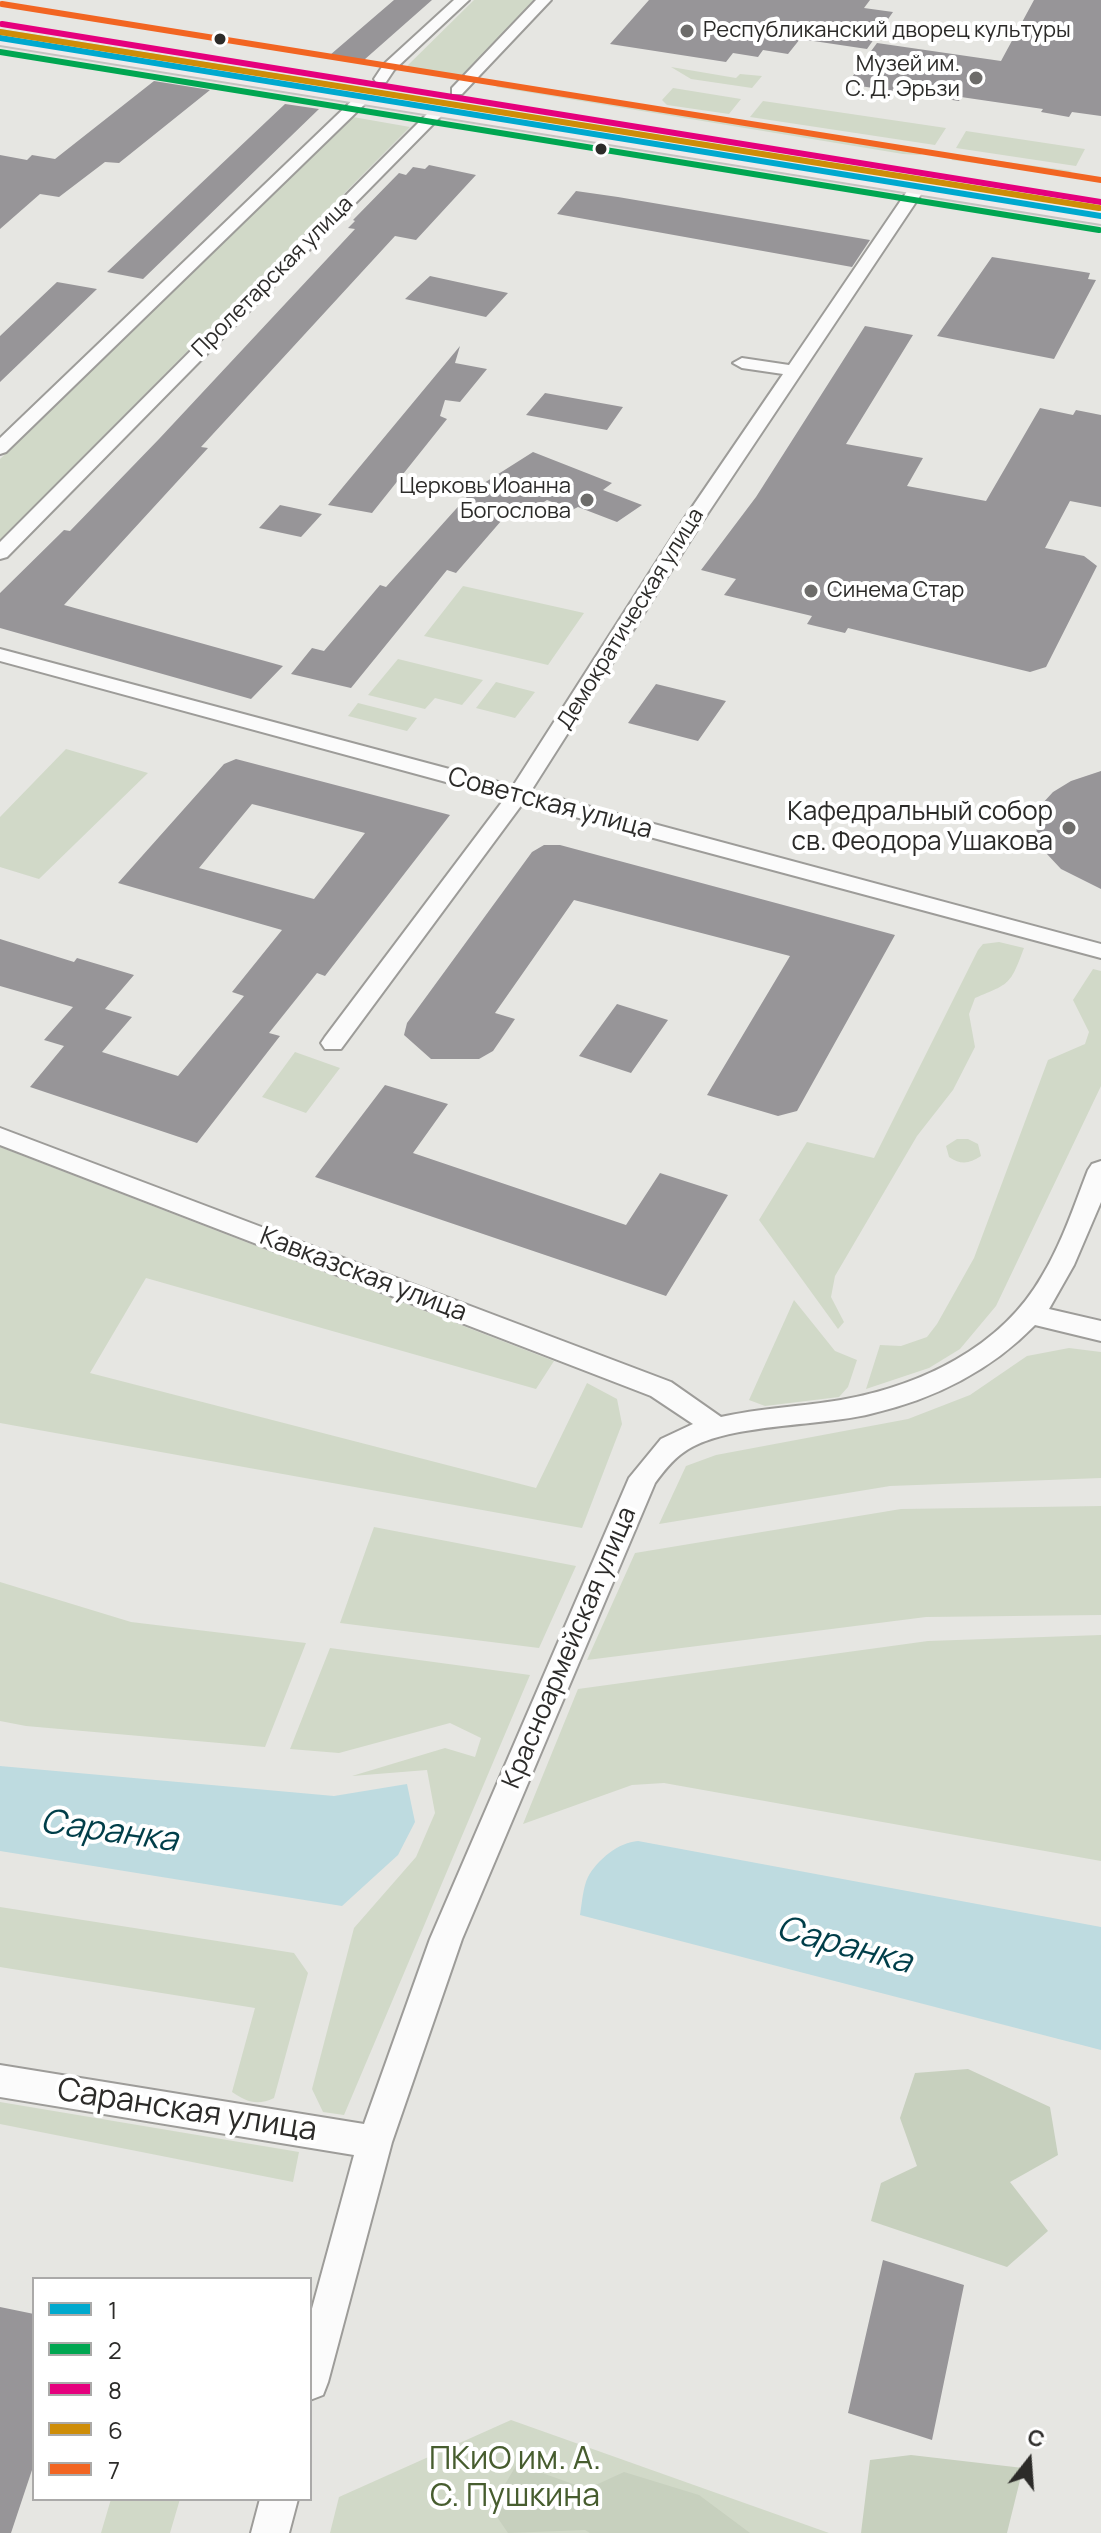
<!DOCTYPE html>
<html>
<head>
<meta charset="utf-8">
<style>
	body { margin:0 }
	#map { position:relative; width:1101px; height:2533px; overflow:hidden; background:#e6e6e2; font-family:Manrope,sans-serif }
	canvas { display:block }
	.legend { position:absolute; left:32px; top:2277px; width:280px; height:224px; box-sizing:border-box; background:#fff; border:2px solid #abaaa9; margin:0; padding:10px 14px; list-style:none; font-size:24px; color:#2c2b29 }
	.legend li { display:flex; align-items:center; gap:16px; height:40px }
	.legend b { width:40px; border:2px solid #abaaa9 }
	.north { position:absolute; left:989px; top:2421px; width:80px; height:80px; -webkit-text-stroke:6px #fff; paint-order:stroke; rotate:17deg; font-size:22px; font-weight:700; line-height:32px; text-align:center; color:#2c2b29 }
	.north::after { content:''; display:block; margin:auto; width:28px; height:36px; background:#2c2b29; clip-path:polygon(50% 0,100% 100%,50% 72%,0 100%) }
</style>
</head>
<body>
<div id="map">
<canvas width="1101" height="2533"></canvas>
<ul class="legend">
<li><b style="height:10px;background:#00a9ce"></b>1</li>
<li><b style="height:10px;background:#00a651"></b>2</li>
<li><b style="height:10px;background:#e5007d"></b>8</li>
<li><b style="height:10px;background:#ce8d08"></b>6</li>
<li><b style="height:10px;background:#f26522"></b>7</li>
</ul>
<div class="north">С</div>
</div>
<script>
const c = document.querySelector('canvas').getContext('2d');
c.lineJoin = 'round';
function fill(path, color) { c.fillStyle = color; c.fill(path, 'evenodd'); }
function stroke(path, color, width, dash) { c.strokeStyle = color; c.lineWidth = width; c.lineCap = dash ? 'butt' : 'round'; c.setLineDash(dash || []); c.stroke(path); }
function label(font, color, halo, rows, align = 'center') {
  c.font = font + ' Manrope,sans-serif'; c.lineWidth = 8; c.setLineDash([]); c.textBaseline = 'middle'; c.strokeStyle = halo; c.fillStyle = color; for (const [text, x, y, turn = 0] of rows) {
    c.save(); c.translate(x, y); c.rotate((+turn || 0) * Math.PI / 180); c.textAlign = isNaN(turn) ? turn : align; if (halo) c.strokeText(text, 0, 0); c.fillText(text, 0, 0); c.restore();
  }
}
fill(new Path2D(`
	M474,0H535L460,78L404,69Z
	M671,67L736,78L740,74L762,76L752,88L691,79Z
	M500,83L929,151L920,155L903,154L496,87Z
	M673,88L741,99L729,114L667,105L662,100Z
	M763,101L946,128L935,145L750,117Z
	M353,117L410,127L0,540V459Z
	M966,131L1085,149L1076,166L956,148Z
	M949,154L1072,171L1060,175L952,160Z
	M463,586L584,613L548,665L424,636Z
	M398,659L483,680L462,705L435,698L425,709L368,695Z
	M496,682L535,692L515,718L476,708Z
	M358,703L417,718L407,731L348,716Z
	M66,749L148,773L39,879L0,867V817Z
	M999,942L1024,948C1010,985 1011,983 975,998L969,1014L975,1047L953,1090L917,1136L835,1276L831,1297L844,1322L838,1329L759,1220L807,1142L874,1158L978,950L983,944Z
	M1093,969L1101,971V1086L996,1306L960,1349L929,1368L866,1389L880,1345L901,1346L927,1337L937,1324L974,1258L1048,1060L1085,1044L1089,1032L1073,1000Z
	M295,1052L340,1068L306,1113L262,1097Z
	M957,1139H968L978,1144L981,1156C969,1164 961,1165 949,1157L946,1146Z
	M0,1147L554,1361L536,1389L146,1278L90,1373L536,1488L587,1383L617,1399L622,1424L582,1528L0,1423Z
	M794,1300L835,1351L857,1360L848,1387L839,1397L765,1406L749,1400Z
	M1069,1348L1101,1352V1478L890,1486L659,1524L686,1466L716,1455L908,1419L970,1395L1027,1356Z
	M1101,1506V1615L926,1617L587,1660L635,1553L901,1509Z
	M374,1527L576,1566L539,1648L340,1623Z
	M0,1582L131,1622L306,1643L265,1747L26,1726L0,1721Z
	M1101,1635V1861L664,1783L632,1785L523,1824L578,1689L928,1641Z
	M330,1648L530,1675L344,2115L323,2112L312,2089L354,1928L416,1857L435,1813L427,1770L352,1776L445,1748L475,1757L481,1738L450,1723L339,1753L290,1749Z
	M0,1907L294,1953L308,1973L274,2098C257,2106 247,2102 232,2092L255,2008L0,1967Z
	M0,2102L299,2152L293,2182L0,2124Z
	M511,2420L829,2533H330L339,2497Z
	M111,2499H180L170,2533H101Z`), '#d1d9c8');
fill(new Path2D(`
	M968,2069L1050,2107L1058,2155L1010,2182L1048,2231L1007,2267L871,2221L881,2183L917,2166L900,2118L915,2073Z
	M911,2455L1023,2468L1007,2533H861L870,2460Z
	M517,2464L587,2489L624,2472L699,2495L750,2533H590L585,2530L508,2533L491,2508Z`), '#c7d0be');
fill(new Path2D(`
	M0,1766L334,1796L407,1784L415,1822L398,1855L342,1906L0,1851Z
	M638,1841L1101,1927V2050L580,1915C582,1903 583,1887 588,1877C597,1860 619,1842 638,1841Z`), '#bedbe0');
fill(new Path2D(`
	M394,0H432L364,60L330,55Z
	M649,0H870L864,8L893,12L867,49L800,39L788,54L763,50L758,57L733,53L726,62L610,44Z
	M1034,0H1101V116L1072,112L1069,117L1041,112L1043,109L961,97L959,101L847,84L877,43L1001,61Z
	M154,81L210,90L119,163L105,162L59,197L40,194L0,229V155L27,160L32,155L55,159Z
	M285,104L319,109L143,279L107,272Z
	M429,165L476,175L416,240L395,236L201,447L208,448L64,605L283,666L251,699L0,628V593L64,530L70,531L159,439L355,229L348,228L355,221L353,220L399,173L406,175L413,167L425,169Z
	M576,191L618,197L870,240L852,267L557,214Z
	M992,257L1090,273L1088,279L1096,280L1054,359L937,336Z
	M430,276L508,293L486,317L405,299Z
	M57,282L97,289L0,382V336Z
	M865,326L913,335L846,444L923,458L907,486L986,501L1040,408L1073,415L1076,410L1101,415V507L1070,501L1045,548L1084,556L1097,566L1046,667L1030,672L848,628L845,633L807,624L812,616L724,595L736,579L701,570L756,497Z
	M460,346L455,363L487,369L460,402L445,400L440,416L447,419L372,513L328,505Z
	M545,393L623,407L607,430L526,415Z
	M533,452L612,483L603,490L642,505L617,522L578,507L572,510L547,500L520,518L508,513L456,573L447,570L351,688L291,674L312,648L324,651L380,585L386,587L473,490Z
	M280,505L322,514L301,537L259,528Z
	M656,684L726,701L698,741L628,723Z
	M236,759L450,815L325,976L317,973L269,1033L280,1036L197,1143L30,1087L64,1046L44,1040L73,1007L0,986V939L74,962L77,958L134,975L105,1009L132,1017L102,1052L178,1076L244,996L232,992L282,930L118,883L224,764ZM252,804L365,833L314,899L199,868Z
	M1101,771V889L1061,869L1046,853L1037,837L1036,820L1041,805L1053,792L1071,781Z
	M544,845H560L895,935L797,1111L778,1116L707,1095L790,956L574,900L495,1013L515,1019L493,1051L479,1059H431L404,1035L407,1023L532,852Z
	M617,1004L668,1020L631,1073L579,1056Z
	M385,1085L448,1104L413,1153L626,1225L660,1173L728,1195L666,1296L315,1177Z
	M883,2260L964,2285L932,2440L848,2413Z
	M0,2307L34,2314V2464L11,2533H0Z`), '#979598');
const minor = new Path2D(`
	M454,0H469L394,70L386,82H376L374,79L384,64Z
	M536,0H551L462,94H452V88Z
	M364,92L369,94V100L6,452L0,454V438L359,94Z
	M440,104L445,106V112L7,557L0,559V542L435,106Z
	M918,182L926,187L702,522L531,791L1101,944V958L523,803L341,1049H325L321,1043L325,1037L505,798L0,661V649L513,786L682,522L783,374L742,368L733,363L742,358L789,365L912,184Z
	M0,1128L671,1382L721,1417C760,1408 801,1407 841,1400C920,1386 1001,1348 1042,1276C1062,1243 1074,1206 1088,1170L1092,1164L1101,1161V1202L1074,1265L1049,1309L1101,1321V1341L1035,1325C989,1372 934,1399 870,1414C818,1427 725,1423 684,1452C672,1460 663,1472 655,1483L462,1939L392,2142L328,2382L323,2395L310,2400V2316L354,2155L0,2097V2065L364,2124L430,1939L629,1478L661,1439L693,1424L651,1396L0,1145Z
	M260,2499H298L289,2533H251Z`);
const primary = new Path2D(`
	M0,31L1101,208V224L0,45Z`);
stroke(minor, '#9d9c99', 4);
stroke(primary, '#c4c4c2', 4);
fill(minor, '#fbfbfb');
fill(primary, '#f0ebeb');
stroke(new Path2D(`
	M0,38L1101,216`), '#00a9ce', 6);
stroke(new Path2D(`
	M0,52L1099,230`), '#00a651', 6);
stroke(new Path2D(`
	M2,24L1101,202`), '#e5007d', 6);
stroke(new Path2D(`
	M0,32L1099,208`), '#ce8d08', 6);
stroke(new Path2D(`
	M2,4L1101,180`), '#f26522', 6);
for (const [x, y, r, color] of [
	[687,31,8,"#6d6c6a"],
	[220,39,7,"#2c2b29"],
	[976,78,8,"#6d6c6a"],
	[601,149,7,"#2c2b29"],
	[587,500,8,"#6d6c6a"],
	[811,591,8,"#6d6c6a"],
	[1069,828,8,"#6d6c6a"]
]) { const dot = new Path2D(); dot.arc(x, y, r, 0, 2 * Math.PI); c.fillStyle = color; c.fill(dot); stroke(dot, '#fff', 3); }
label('22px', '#2c2b29', '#fff', [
	["Республиканский дворец культуры",703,31],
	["Музей им.",960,65,"right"],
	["С. Д. Эрьзи",960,90,"right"],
	["Церковь Иоанна",571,487,"right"],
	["Богослова",571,512,"right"],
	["Синема Стар",827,591]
], 'left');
label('22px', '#2c2b29', '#fff', [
	["Пролетарская улица",273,277,-45],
	["Демократическая улица",631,619,-58]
]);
label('26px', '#2c2b29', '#fff', [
	["Советская улица",550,804,15],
	["Кавказская улица",363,1275,21],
	["Красноармейская улица",570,1648,-67]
]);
label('26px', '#2c2b29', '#fff', [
	["Кафедральный собор",1053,813],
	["св. Феодора Ушакова",1053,843]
], 'right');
label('32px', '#2c2b29', '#fff', [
	["Саранская улица",187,2111,9]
]);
label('32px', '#475d2f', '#fff', [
	["ПКиО им. А.",515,2460],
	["С. Пушкина",515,2497]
]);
label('italic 34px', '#003e49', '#fff', [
	["Саранка",109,1832,8],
	["Саранка",844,1946,15]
]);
</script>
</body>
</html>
